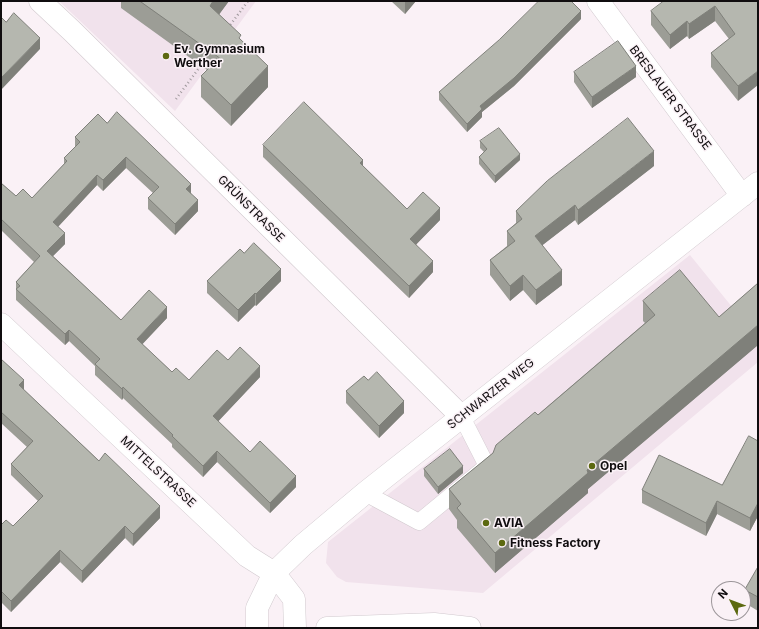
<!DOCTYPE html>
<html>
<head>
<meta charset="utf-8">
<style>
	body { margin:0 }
	#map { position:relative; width:759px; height:629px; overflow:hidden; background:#faf1f6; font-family:Inter,sans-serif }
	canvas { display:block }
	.frame { position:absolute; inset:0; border:2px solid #100d0f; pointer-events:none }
	.north { position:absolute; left:711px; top:581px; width:40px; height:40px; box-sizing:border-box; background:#faf1f6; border:1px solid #9c969a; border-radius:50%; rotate:312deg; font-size:11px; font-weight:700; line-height:16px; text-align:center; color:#100d0f }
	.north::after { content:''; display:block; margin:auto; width:14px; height:18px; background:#5c6910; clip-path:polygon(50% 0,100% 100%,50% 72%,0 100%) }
</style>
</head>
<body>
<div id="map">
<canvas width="759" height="629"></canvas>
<div class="frame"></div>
<div class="north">N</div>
</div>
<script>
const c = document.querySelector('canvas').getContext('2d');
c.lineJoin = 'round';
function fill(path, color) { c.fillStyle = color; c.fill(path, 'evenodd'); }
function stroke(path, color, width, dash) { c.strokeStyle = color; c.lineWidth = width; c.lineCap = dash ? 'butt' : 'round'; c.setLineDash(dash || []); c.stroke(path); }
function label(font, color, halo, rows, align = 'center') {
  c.font = font + ' Inter,sans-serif'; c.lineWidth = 3; c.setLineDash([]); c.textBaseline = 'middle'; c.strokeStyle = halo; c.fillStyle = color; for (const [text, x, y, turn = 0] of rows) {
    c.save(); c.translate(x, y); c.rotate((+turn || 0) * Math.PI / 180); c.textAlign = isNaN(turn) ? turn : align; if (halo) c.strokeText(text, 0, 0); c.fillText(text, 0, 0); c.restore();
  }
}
fill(new Path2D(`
	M59,1H256L175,111Z
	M690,255L758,339V362L483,593L346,582L337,577L326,563L328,542Z`), '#f1e2ec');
const service = new Path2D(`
	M365,493L419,522L487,466L462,417`);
const minor = new Path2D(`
	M40,1L72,31L462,417
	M598,1L742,196
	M1,324L247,556L274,573L294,599L295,628
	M257,628V608L274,573L303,545L365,493L758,183`);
const secondary = new Path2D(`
	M327,628L434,624L470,628`);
stroke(service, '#d1c9ce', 17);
stroke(minor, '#d1c9ce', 23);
stroke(secondary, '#d1c9ce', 23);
stroke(new Path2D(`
	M228,28L248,1
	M176,99L202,64`), '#a19a9e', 2.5, [1, 3]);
stroke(service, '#fff', 16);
stroke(minor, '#fff', 22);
stroke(secondary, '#fff', 22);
fill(new Path2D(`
	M121,1H229L219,14L241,40L268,87L231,126L201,97V76L207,70L121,8Z
	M391,1H416L405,14Z
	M758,1L738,101L711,67V53L729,39L715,21L689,39L687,36L670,49L651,25V11Z
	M581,19L514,86L482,112V117L467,132L439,100V92Z
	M574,72L636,77L592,108L574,82Z
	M107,123L191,193L198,211L175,235L148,209V198L153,193L126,168L103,191L97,185L58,227L65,244L53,256L121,320L167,318L142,344L172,372L189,380L228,360L260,377L218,421L250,452L296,487L270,513L217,462L203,477L172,447V444L123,398L122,400L95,375V366L69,341L65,345L16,300V282L34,262L1,230V183L16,196L32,198L64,164V158L75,147V137Z
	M480,141L520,160L495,183L479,164V157L484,152L480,148Z
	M263,145L363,166L407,209L440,220L416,244L433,272L409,298L263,157Z
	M654,166L578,225L575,220L542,245L562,285L536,305L523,290L510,301L490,275V260L507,246V231L516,223V211Z
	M244,253L281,281L256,306L255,305L238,322L207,293V281Z
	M758,283V345L588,489V493L495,573L457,528V520L449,509V489L493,453L645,323L643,321V301L719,317Z
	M1,359L24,390L160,518L133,546L125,538L82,583L60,562L11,612L1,602V525L13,526L38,501L11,475V464L27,447L1,423Z
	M368,380L404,413L379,438L346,403V391Z
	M758,441V516L750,531L717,514L706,536L642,503V490L722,485Z
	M424,469L463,473L438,494L424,476Z
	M758,567V611L745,603V590Z`), '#9c9d96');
fill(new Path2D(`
	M213,1H229L210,27V6Z
	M405,1H416L405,14Z
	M715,6V21L689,39V24Z
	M581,11V19L514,86L482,112V117L467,132V124L480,106Z
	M687,21V36L670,49V35Z
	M40,38V49L1,90V78Z
	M268,66V87L231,126V105Z
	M636,66V77L592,108V97Z
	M758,71V85L738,101V86Z
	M654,151V166L578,225V210Z
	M520,154V160L495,183V176Z
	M126,157V168L103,191V180Z
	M363,160V172L360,163Z
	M97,175V185L53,232V222Z
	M191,184V195L186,189Z
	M198,200V211L175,235V224Z
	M575,205V220L535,251V236Z
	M440,208V220L410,251V239Z
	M65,233V244L47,262V251Z
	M433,261V272L409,298V286Z
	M281,269V281L256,306V294Z
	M562,270V285L536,305V290Z
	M523,275V290L510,301V286Z
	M255,293V305L238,322V310Z
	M167,307V318L137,350V339Z
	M758,325V345L588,489V493L495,573V553L587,470Z
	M69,330V341L65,345V334Z
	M260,366V377L213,427V416Z
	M24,380V392L19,385Z
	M123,387V398L122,400V389Z
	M404,401V413L379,438V426Z
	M217,451V462L203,477V466Z
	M463,466V473L438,494V487Z
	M296,476V487L270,513V503Z
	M717,501V514L706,536V523Z
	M758,503V516L750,531V518Z
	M160,506V518L133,546V534Z
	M125,526V538L82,583V571Z
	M60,550V562L11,612V601Z`), '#7f807a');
const building = new Path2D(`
	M140,1H213L210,6L241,35L239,38L268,66L231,105L201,76L219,58Z
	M539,1H571L581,11L514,78L480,106L482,109L467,124L439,92L499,40Z
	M664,1H758V71L738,86L711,53L735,34L715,6L689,24L687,21L670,35L651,11Z
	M14,13L40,38L1,78V17L6,22Z
	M618,41L636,66L592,97L574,72Z
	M304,102L363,160L360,163L407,209L423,192L440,208L410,239L433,261L409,286L263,145Z
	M117,112L191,184L186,189L198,200L175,224L148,198L159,187L126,157L103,180L97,175L53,222L65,233L47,251L121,320L149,290L167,307L137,339L172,372L176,368L189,380L217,350L228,360L240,347L260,366L213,416L250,452L260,441L296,476L270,503L217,451L203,466L172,436L173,435L123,387L122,389L95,364L100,359L69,330L65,334L16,289L20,286L16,282L40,256L1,219V183L16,196L23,189L32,198L67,161L64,158L80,142L75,137L98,114L107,123Z
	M628,118L654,151L578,210L575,205L535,236L562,270L536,290L523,275L510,286L490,260L515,241L507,231L522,219L516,211L547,181Z
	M499,128L520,154L495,176L479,157L487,149L480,141Z
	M254,243L281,269L256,294L255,293L238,310L207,281L240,249L244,253Z
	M680,270L719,317L758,283V325L587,470L588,473L495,553L457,508L461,504L449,489L493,453L496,445L535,412L538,415L655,315L643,301Z
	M1,359L24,380L19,385L99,461L105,453L160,506L133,534L125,526L82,571L60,550L11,601L1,591V525L6,520L13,526L43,496L11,464L33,441L1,412Z
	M377,372L404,401L379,426L346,391L364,376L368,380Z
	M749,436L758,441V503L750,518L717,501L706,523L642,490L659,455L722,485Z
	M450,449L463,466L438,487L424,469Z
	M758,567V597L745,590Z`);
fill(building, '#b5b7af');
stroke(building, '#7f807a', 1);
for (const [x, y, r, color] of [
	[166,56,4,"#5c6910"],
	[592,466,4,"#5c6910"],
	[486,523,4,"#5c6910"],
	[502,543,4,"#5c6910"]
]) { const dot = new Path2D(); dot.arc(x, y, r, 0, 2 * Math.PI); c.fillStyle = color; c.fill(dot); stroke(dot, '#faf1f6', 1.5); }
label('bold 12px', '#100d0f', '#faf1f6', [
	["Ev. Gymnasium",174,49],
	["Werther",174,63],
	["Opel",600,466],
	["AVIA",494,523],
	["Fitness Factory",510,543]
], 'left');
label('12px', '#100d0f', '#faf1f6', [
	["BRESLAUER STRASSE",670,98,53],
	["GRÜNSTRASSE",251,209,45],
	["SCHWARZER WEG",491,394,-38],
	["MITTELSTRASSE",158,472,43]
]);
</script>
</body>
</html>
